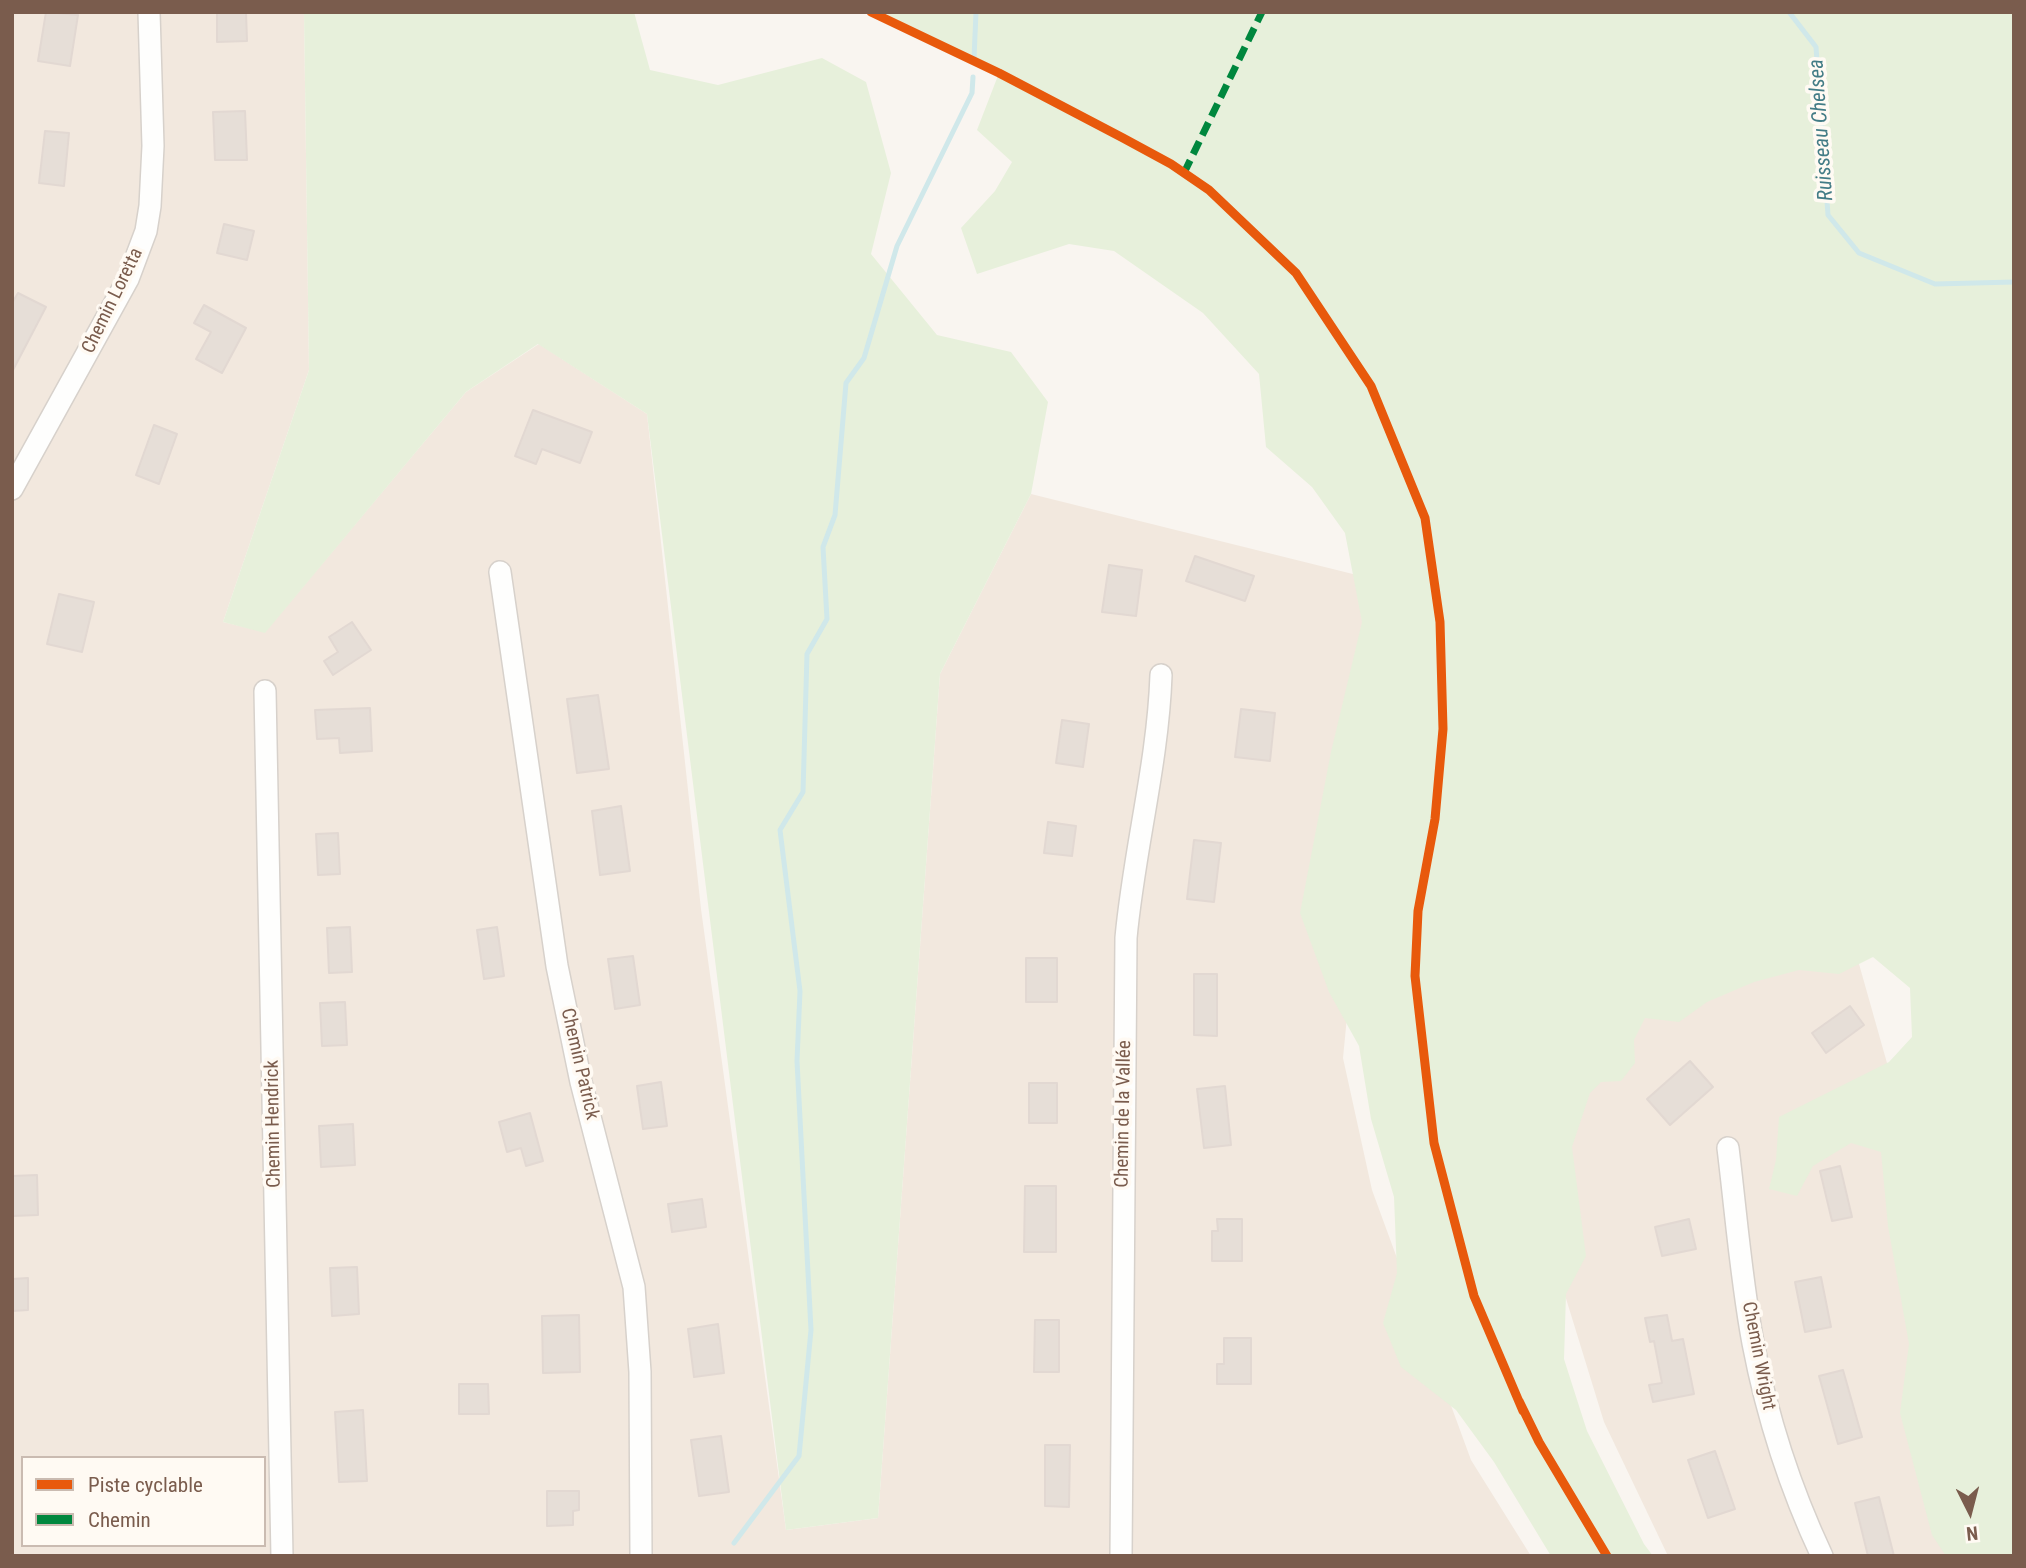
<!DOCTYPE html>
<html>
<head>
<meta charset="utf-8">
<style>
	body { margin:0 }
	#map { position:relative; width:2026px; height:1568px; overflow:hidden; background:#f9f5f0; font-family:"Roboto Condensed",sans-serif }
	canvas { display:block }
	.frame { position:absolute; inset:0; border:14px solid #7a5c4d; pointer-events:none }
	.legend { position:absolute; left:21px; top:1456px; width:245px; height:91px; box-sizing:border-box; background:#fffaf3; border:2px solid #cabbb1; margin:0; padding:9px 12px; list-style:none; font-size:21px; color:#7a5c4d }
	.legend li { display:flex; align-items:center; gap:14px; height:35px }
	.legend b { width:35px; border:2px solid #cabbb1 }
	.north { position:absolute; left:1935px; top:1477px; width:70px; height:70px; -webkit-text-stroke:5px #fffaf3; paint-order:stroke; rotate:174deg; font-size:19px; font-weight:700; line-height:28px; text-align:center; color:#7a5c4d }
	.north::after { content:''; display:block; margin:auto; width:24px; height:32px; background:#7a5c4d; clip-path:polygon(50% 0,100% 100%,50% 72%,0 100%) }
</style>
</head>
<body>
<div id="map">
<canvas width="2026" height="1568"></canvas>
<div class="frame"></div>
<ul class="legend">
<li><b style="height:9px;background:#e8590c"></b>Piste cyclable</li>
<li><b style="height:9px;background:#00873e"></b>Chemin</li>
</ul>
<div class="north">N</div>
</div>
<script>
const c = document.querySelector('canvas').getContext('2d');
c.lineJoin = 'round';
function fill(path, color) { c.fillStyle = color; c.fill(path, 'evenodd'); }
function stroke(path, color, width, dash) { c.strokeStyle = color; c.lineWidth = width; c.lineCap = dash ? 'butt' : 'round'; c.setLineDash(dash || []); c.stroke(path); }
function label(font, color, halo, rows, align = 'center') {
  c.font = font + ' "Roboto Condensed",sans-serif'; c.lineWidth = 7; c.setLineDash([]); c.textBaseline = 'middle'; c.strokeStyle = halo; c.fillStyle = color; for (const [text, x, y, turn = 0] of rows) {
    c.save(); c.translate(x, y); c.rotate((+turn || 0) * Math.PI / 180); c.textAlign = isNaN(turn) ? turn : align; if (halo) c.strokeText(text, 0, 0); c.fillText(text, 0, 0); c.restore();
  }
}
fill(new Path2D(`
	M12,12H304L309,370L223,622L265,632L466,392L539,344L647,414L701,909L786,1530L878,1518L940,674L1031,494L1389,583L1343,1058L1372,1190L1471,1460L1531,1556H12ZM23,1458H264V1545H23Z
	M1848,925L1898,1102L2008,1556H1668L1604,1422L1556,1266L1588,970Z`), '#f2e8de');
fill(new Path2D(`
	M304,12H634L650,70L718,85L822,58L866,82L891,173L871,254L937,335L1011,352L1048,402L1031,494L940,674L878,1518L786,1530L647,414L538,344L466,392L265,633L223,622L309,370Z
	M871,12H2014V1556H1946L1932,1535L1900,1413L1909,1344L1888,1226L1881,1152L1851,1143L1813,1166L1797,1196L1769,1189L1776,1160L1779,1117L1889,1062L1912,1037L1910,988L1873,957L1839,974L1799,970L1754,982L1707,1002L1679,1022L1645,1018L1634,1040L1635,1063L1621,1081L1601,1082L1590,1093L1572,1147L1586,1256L1566,1294L1564,1359L1587,1431L1644,1544L1653,1556H1551L1494,1462L1456,1410L1401,1367L1383,1323L1397,1273L1394,1197L1371,1119L1359,1046L1329,992L1300,913L1331,752L1362,622L1345,533L1312,487L1266,447L1259,374L1203,313L1114,251L1069,244L977,274L961,228L995,191L1012,162L977,130L999,73Z`), '#e7f0db');
stroke(new Path2D(`
	M1789,12L1816,47L1828,215L1859,253L1935,284L2014,282
	M974,59L976,12
	M734,1543L799,1456L811,1330L797,1061L800,991L780,830L803,792L807,654L827,619L823,547L835,515L846,383L864,358L897,246L972,93L973,77`), '#d0e8ea', 5);
const building = new Path2D(`
	M46,12L78,15L70,66L38,61Z
	M217,12H246L247,41L217,42Z
	M245,111L247,160H215L213,112Z
	M45,131L69,133L64,186L39,183Z
	M224,224L254,231L247,260L217,253Z
	M18,293L46,307L12,372V303Z
	M204,305L246,328L222,373L196,359L211,332L194,323Z
	M533,410L592,432L580,463L542,449L536,464L515,456Z
	M154,425L177,434L159,484L136,475Z
	M1195,556L1254,576L1245,601L1186,581Z
	M1109,565L1142,570L1136,616L1102,612Z
	M59,594L94,602L82,652L47,644Z
	M352,622L371,650L333,675L324,661L338,652L329,637Z
	M598,695L609,769L577,773L567,699Z
	M370,708L372,751L340,753L339,738L317,739L315,710Z
	M1241,709L1275,713L1270,761L1235,757Z
	M1062,720L1089,724L1083,767L1056,763Z
	M621,806L630,871L600,875L592,811Z
	M1048,822L1076,826L1072,856L1044,853Z
	M338,833L340,874L318,875L316,834Z
	M1194,840L1221,843L1214,902L1187,899Z
	M350,927L352,972L329,973L327,928Z
	M497,927L504,976L484,979L477,930Z
	M633,956L640,1005L615,1009L608,959Z
	M1026,958H1057V1002H1026Z
	M1194,974H1217V1036L1194,1035Z
	M345,1002L347,1045L322,1046L320,1003Z
	M1850,1006L1864,1025L1826,1053L1812,1033Z
	M1690,1061L1713,1087L1670,1125L1647,1099Z
	M661,1082L667,1126L643,1129L637,1086Z
	M1029,1083H1057V1123H1029Z
	M1225,1086L1231,1145L1204,1148L1197,1089Z
	M530,1113L543,1161L526,1166L521,1148L507,1152L499,1122Z
	M353,1124L355,1165L321,1167L319,1126Z
	M1840,1166L1852,1217L1832,1221L1820,1171Z
	M37,1175L38,1215L12,1216V1176Z
	M1025,1186H1056V1252H1024Z
	M702,1199L706,1227L672,1232L668,1204Z
	M1217,1219H1242V1261H1212V1231H1218Z
	M1689,1219L1696,1249L1662,1256L1655,1227Z
	M357,1267L359,1314L332,1316L330,1268Z
	M1821,1277L1831,1327L1805,1332L1795,1282Z
	M28,1278V1310L12,1311V1279Z
	M579,1315L580,1372L543,1373L542,1316Z
	M1667,1315L1672,1341L1683,1339L1694,1394L1653,1402L1649,1385L1662,1383L1654,1341L1650,1342L1645,1318Z
	M1035,1320H1059V1372H1034Z
	M718,1324L724,1373L694,1377L688,1329Z
	M1224,1338H1251V1384H1217V1364H1224Z
	M1843,1370L1862,1437L1838,1444L1819,1376Z
	M459,1384H488L489,1414H459Z
	M363,1410L367,1481L339,1482L335,1412Z
	M721,1436L729,1492L699,1496L691,1440Z
	M1045,1445H1070L1069,1507L1045,1506Z
	M1715,1451L1735,1509L1708,1518L1688,1460Z
	M547,1491H579V1510L573,1511V1525L547,1526Z
	M1879,1497L1894,1556H1868L1855,1503Z`);
fill(building, '#e6ded7');
stroke(building, '#e2d8d2', 2);
const street = new Path2D(`
	M12,489L128,279L146,231L150,206L153,146L149,12
	M500,572L557,966L581,1082L634,1287L640,1372L641,1556
	M265,691L282,1556
	M1728,1148C1736,1213 1741,1279 1753,1343C1767,1416 1790,1488 1822,1556
	M1121,1556L1126,938C1134,850 1158,763 1161,675`);
stroke(street, '#d7d1cb', 24);
stroke(street, '#fefefd', 21);
stroke(new Path2D(`
	M1184,173L1262,12`), '#00873e', 7, [14, 7]);
stroke(new Path2D(`
	M871,12L999,73L1123,138L1171,164L1209,190L1296,273L1371,386L1425,518L1440,622L1443,729L1435,819L1418,911L1415,976L1434,1143L1474,1296L1523,1411
	M1519,1401L1539,1442L1607,1556`), '#e8590c', 9);
label('19px', '#7a5c4d', '#fffaf3', [
	["Chemin Loretta",113,301,-64],
	["Chemin Patrick",579,1064,77],
	["Chemin de la Vallée",1124,1114,-89],
	["Chemin Hendrick",274,1124,-91],
	["Chemin Wright",1758,1356,79]
]);
label('italic 21px', '#437c86', '#fffaf3', [
	["Ruisseau Chelsea",1822,130,-94]
]);
</script>
</body>
</html>
